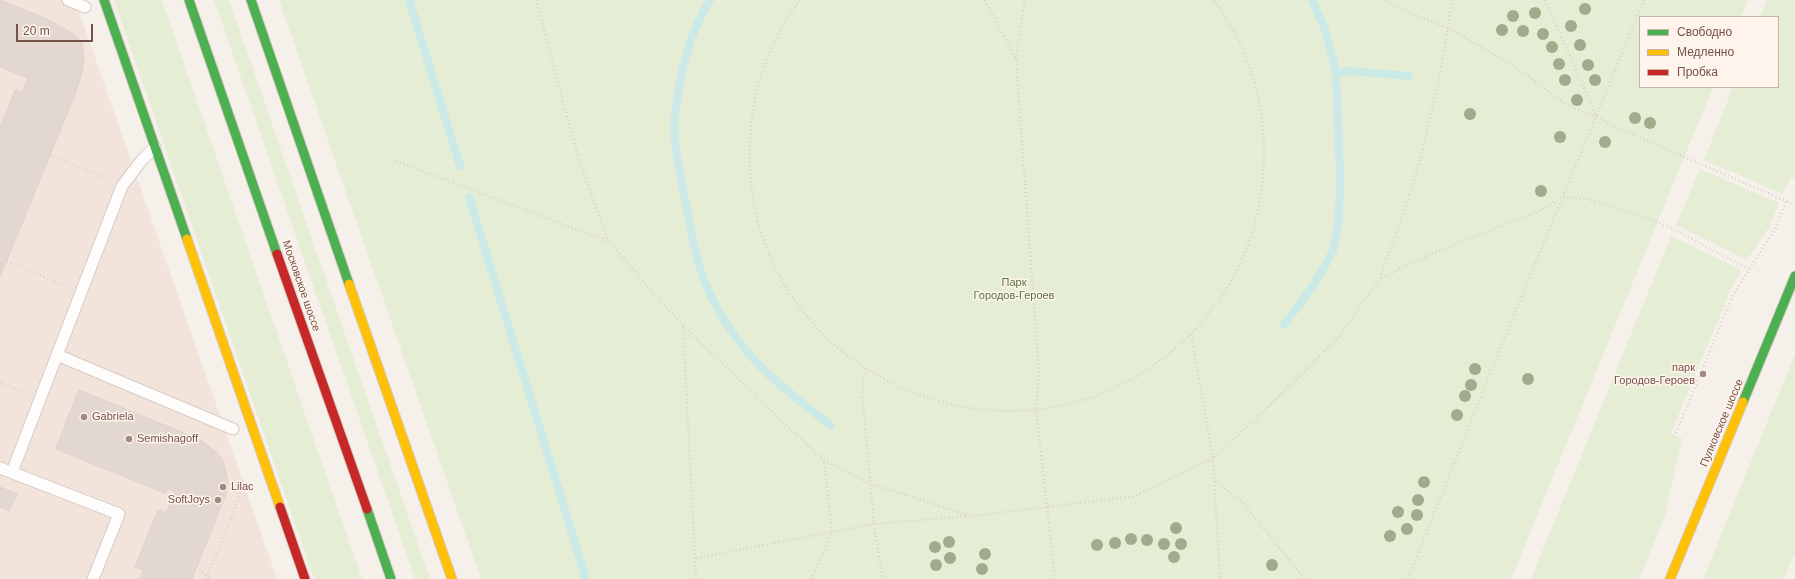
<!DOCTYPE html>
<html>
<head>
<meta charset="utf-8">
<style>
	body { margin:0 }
	#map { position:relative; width:1795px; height:579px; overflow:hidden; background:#f6f0ea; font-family:Helvetica,sans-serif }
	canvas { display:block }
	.legend { position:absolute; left:1639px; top:16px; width:140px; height:72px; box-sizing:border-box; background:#fff4eb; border:1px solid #c8b3aa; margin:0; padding:5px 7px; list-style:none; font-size:12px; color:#755249 }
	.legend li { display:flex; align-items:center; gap:8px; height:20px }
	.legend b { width:20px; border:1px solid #c8b3aa }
	.scale { position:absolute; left:16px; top:24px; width:77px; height:18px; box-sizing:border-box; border:2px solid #755249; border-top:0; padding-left:5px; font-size:12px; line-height:14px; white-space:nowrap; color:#755249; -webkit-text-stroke:3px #fff4eb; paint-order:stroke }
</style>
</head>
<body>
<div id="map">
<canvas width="1795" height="579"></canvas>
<ul class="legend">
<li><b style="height:5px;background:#4caf50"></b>Свободно</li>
<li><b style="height:5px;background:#ffc107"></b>Медленно</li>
<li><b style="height:5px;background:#c62828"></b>Пробка</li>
</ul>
<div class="scale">20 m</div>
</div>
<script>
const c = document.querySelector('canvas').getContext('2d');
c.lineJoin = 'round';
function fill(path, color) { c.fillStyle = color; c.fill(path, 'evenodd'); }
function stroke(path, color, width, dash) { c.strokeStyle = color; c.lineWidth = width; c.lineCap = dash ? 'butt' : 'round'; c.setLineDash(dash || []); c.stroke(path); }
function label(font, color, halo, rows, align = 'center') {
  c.font = font + ' Helvetica,sans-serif'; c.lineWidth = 3; c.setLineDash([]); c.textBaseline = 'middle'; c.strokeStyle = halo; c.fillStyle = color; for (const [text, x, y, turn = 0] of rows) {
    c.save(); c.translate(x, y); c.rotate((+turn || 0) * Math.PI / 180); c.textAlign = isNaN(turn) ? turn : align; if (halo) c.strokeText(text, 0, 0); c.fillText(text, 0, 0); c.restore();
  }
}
fill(new Path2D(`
	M0,0H75L277,579H0Z`), '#f2e4da');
fill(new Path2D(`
	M114,0H162L362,579H314Z
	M214,0H229L430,579H415Z
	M279,0H1748L1741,17H1640V87H1713L1511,579H481Z
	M1767,0H1795V178L1791,177L1783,194L1704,160L1733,87H1778V17H1760Z
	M1700,169L1779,203L1771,224L1747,260L1676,225Z
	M1671,236L1741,270L1729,294L1671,433L1682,438L1665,516L1639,579H1531Z
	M1795,354V552L1784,579H1703Z`), '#e6edd5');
stroke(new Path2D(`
	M409,0L460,166
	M710,0C689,34 679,76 675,115C672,141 680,174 685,199C691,229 695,260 707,287C716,309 731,331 745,349C769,379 802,402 831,426
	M1336,72L1349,71L1409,76
	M469,197L586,579
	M1284,325L1315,283L1333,251L1339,218L1340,175L1336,72L1325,29L1312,0`), '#cbe9e6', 8);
const building = new Path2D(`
	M0,0L47,19L75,35L82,43L84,60L82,73L74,97L0,277V127L15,90L22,93L28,78L0,67Z
	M79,390L201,440L217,453L223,461L228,482L226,494L192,579H140L143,570L135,567L158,510L166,513L175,492L167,489L165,493L56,449Z
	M0,487L17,494L9,511L0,507Z`);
fill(building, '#e3d7d2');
stroke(building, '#dfd2cc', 1);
const lane = new Path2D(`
	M68,0L85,7
	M57,355L233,429
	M0,468L119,514L93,579
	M12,472L122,186L142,160L155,147`);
const fast = new Path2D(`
	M104,0L187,239
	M189,0L277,254
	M251,0L349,284
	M1743,402L1795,276
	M367,509L391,579`);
const slow = new Path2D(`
	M187,239L280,507
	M349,284L452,579
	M1670,579L1743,402`);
const jam = new Path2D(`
	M277,254L367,509
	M280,507L305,579`);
stroke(lane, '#d5cbc6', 13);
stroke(fast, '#d6cbc6', 11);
stroke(slow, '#d6cbc6', 11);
stroke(jam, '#d6cbc6', 11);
stroke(new Path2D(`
	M536,0L577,153L608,241L683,326
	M800,0C764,47 747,107 750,166C758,383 1023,490 1181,343C1216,311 1243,269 1255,222C1275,147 1262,62 1213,0
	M985,0L1016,59L1039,373L1036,410L1055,579
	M1384,0L1403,10L1452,30L1523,72L1559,100L1584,113L1597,116L1609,124L1793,204
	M1545,0L1596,115
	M1016,59L1025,0
	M50,155L105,178
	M396,161L607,241
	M7,261L63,285
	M1381,278L1427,256L1539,211L1562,197L1587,199L1638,215L1665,225L1749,269
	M1191,335L1213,458L1220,579
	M865,369L862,391L874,524L883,579
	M0,383L24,392
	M1676,433L1733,295L1775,229L1786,202
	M1215,481L1242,502L1305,579
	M696,558L874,524L968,516
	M197,566L207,577L211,579
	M206,579L233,514L244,478
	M696,579L683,326L823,460L871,484L971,516L1135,496L1213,458L1256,419L1337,339L1380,279L1413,185L1425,140L1441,70L1452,0
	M811,579L832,533L824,461
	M1408,579L1500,349L1644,0`), '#dad0cd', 2.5, [1, 3]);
stroke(lane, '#fefdfc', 11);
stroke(fast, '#4caf50', 9);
stroke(slow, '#ffc107', 9);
stroke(jam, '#c62828', 9);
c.fillStyle = '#9fac8c';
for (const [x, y] of [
	[1585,9],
	[1535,13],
	[1513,16],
	[1571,26],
	[1502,30],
	[1523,31],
	[1543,34],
	[1580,45],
	[1552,47],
	[1559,64],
	[1588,65],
	[1565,80],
	[1595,80],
	[1577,100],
	[1470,114],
	[1635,118],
	[1650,123],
	[1560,137],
	[1605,142],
	[1541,191],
	[1475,369],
	[1528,379],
	[1471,385],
	[1465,396],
	[1457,415],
	[1424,482],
	[1418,500],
	[1398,512],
	[1417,515],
	[1176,528],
	[1407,529],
	[1390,536],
	[1131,539],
	[1147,540],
	[949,542],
	[1115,543],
	[1164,544],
	[1181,544],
	[1097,545],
	[935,547],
	[985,554],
	[1174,557],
	[950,558],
	[936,565],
	[1272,565],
	[982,569]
]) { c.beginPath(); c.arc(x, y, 6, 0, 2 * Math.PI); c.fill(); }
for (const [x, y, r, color] of [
	[1703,374,4,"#a28981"],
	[84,417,4,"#a28981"],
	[129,439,4,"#a28981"],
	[223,487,4,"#a28981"],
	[218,500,4,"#a28981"]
]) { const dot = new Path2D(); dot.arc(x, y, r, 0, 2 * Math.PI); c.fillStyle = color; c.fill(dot); stroke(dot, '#fff4eb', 1.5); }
label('11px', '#58753f', '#fff4eb', [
	["Парк",1014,283],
	["Городов-Героев",1014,296]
]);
label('11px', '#755249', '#fff4eb', [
	["Московское шоссе",301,286,71],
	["Пулковское шоссе",1722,423,-67]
]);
label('11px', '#755249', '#fff4eb', [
	["парк",1695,368,"right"],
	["Городов-Героев",1695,381,"right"],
	["Gabriela",92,417],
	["Semishagoff",137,439],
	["Lilac",231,487],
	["SoftJoys",210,500,"right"]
], 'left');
</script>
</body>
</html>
